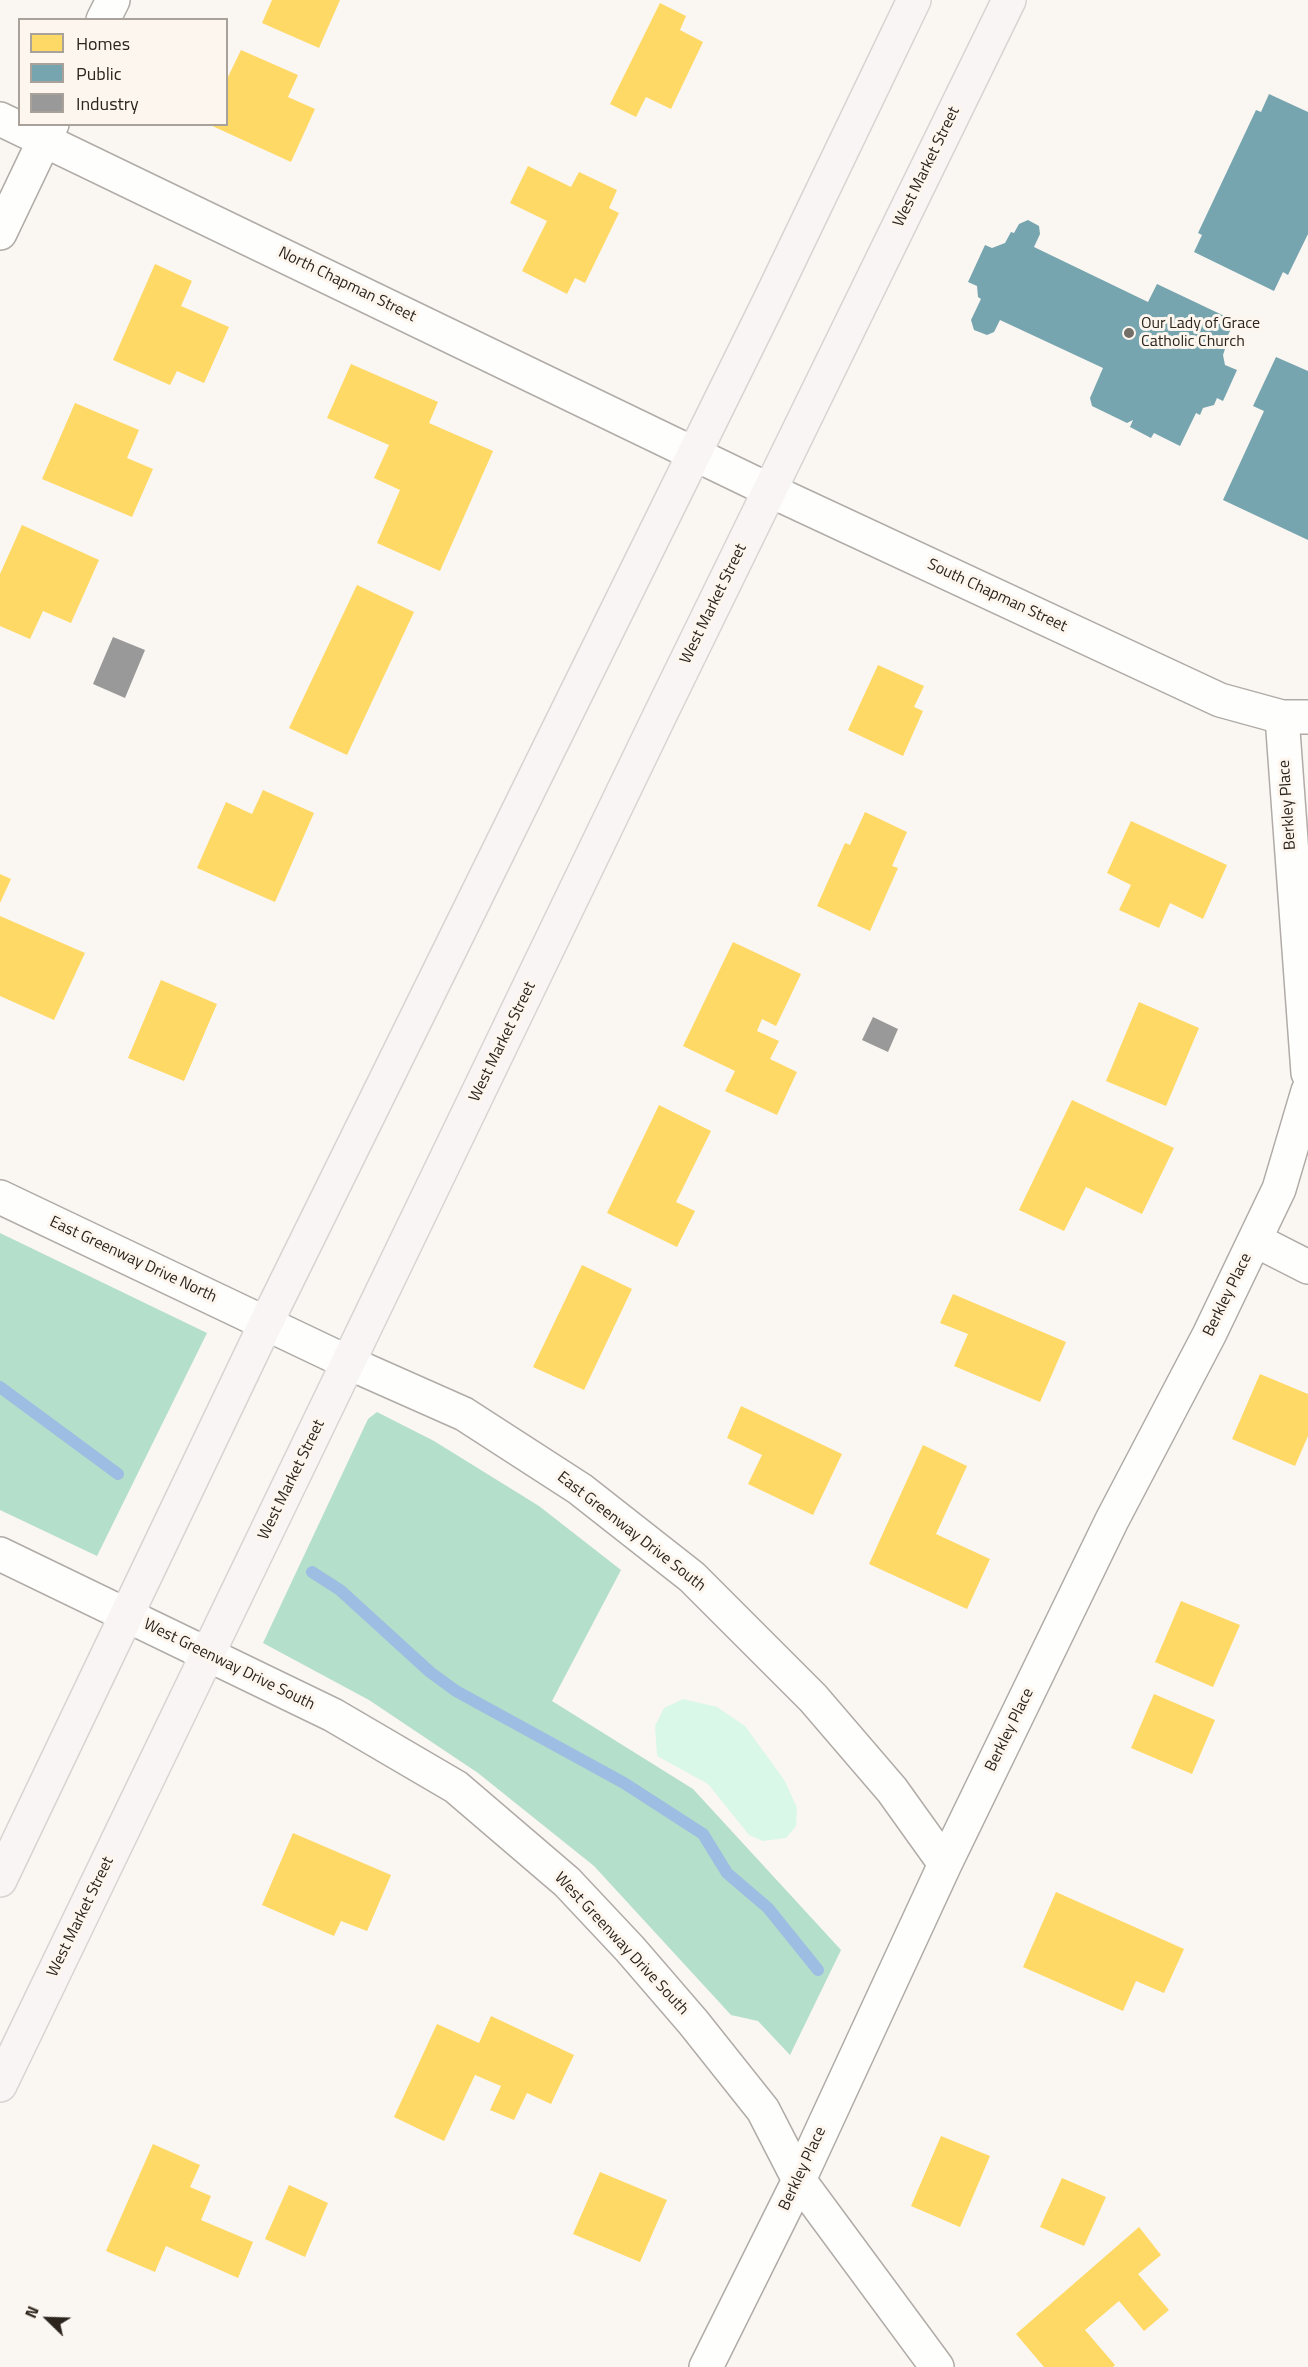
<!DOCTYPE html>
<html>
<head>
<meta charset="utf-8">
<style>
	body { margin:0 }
	#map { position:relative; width:1308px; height:2367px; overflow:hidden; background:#faf6f2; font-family:"Titillium Web",sans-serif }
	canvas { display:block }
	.legend { position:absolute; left:18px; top:18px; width:210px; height:108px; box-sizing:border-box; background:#fdf6ee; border:2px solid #a9a29b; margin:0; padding:8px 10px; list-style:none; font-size:18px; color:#2c251e }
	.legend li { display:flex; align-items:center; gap:12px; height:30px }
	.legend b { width:30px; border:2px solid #a9a29b }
	.north { position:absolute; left:18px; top:2289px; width:60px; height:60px; -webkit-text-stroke:4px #fdf6ee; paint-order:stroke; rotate:293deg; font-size:16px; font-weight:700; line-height:24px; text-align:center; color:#2c251e }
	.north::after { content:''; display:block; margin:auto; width:21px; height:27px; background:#2c251e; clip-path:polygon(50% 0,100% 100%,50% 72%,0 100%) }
</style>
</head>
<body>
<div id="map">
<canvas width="1308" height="2367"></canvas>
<ul class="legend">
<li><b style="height:16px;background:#ffd966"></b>Homes</li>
<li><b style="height:16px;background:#76a5af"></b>Public</li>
<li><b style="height:16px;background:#999"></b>Industry</li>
</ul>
<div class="north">N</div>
</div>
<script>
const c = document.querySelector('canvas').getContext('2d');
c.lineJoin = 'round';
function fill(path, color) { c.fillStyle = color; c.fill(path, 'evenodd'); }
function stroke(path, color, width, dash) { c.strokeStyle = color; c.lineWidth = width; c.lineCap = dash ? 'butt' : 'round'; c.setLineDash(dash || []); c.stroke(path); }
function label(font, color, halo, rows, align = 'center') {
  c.font = font + ' "Titillium Web",sans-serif'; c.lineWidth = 6; c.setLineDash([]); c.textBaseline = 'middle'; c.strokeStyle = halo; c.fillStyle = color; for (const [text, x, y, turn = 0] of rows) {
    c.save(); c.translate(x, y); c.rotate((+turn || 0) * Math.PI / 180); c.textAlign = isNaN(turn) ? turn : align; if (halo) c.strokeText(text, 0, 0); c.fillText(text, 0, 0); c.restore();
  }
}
fill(new Path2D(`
	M683,1699L717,1707L745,1726L785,1781L797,1808L796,1826L786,1838L763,1841L749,1835L708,1784L657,1756L655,1726L664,1708Z`), '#daf8e7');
fill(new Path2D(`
	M0,1233L207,1333L97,1556L0,1510Z
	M377,1412L434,1441L539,1506L621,1570L552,1701L693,1789L841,1950L790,2055L758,2021L731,2015L594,1866L478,1773L369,1700L263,1643L368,1419Z`), '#b4dfca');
fill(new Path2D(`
	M272,0H340L319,48L262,23Z
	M660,3L686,16L680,30L703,42L671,109L646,97L636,117L610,104Z
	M241,50L298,75L288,97L315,109L291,162L208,124H226V81Z
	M528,166L571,187L579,172L617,190L609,208L619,213L585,283L575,278L567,294L522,271L547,221L510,203Z
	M155,264L192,281L181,306L229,327L204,383L177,371L170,385L113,360Z
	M351,364L438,402L429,423L493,451L440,571L377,543L400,490L374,478L389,445L327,418Z
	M75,403L139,430L127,458L153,469L132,517L42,479Z
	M22,525L99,560L71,623L43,611L30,639L0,626V574Z
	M357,585L414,612L347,755L289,728Z
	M878,665L924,686L914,707L923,711L903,756L848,730Z
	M263,790L314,813L275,902L197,868L226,802L252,814Z
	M865,812L907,832L892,866L898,868L870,931L817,906L845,843L850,845Z
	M1131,821L1227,865L1203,919L1170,903L1159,928L1119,910L1131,885L1107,873Z
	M0,874L11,879L0,903Z
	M0,916L85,953L54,1020L0,996Z
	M733,942L801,974L776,1026L762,1019L757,1031L779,1041L770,1059L797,1072L777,1115L725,1091L735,1071L683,1046Z
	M161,980L217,1004L184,1081L128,1058Z
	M1139,1002L1199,1028L1166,1106L1106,1081Z
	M1072,1100L1174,1148L1142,1214L1086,1187L1064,1231L1019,1210Z
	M659,1105L711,1131L676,1202L695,1211L677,1247L607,1213Z
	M582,1265L632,1289L584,1390L533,1367Z
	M953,1294L1066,1342L1040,1402L954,1366L968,1334L940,1323Z
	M1260,1374L1308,1394V1436L1295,1466L1232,1439Z
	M741,1406L842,1454L813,1515L748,1484L762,1455L727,1438Z
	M923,1445L967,1466L936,1534L990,1559L967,1609L869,1564Z
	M1181,1601L1240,1625L1213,1687L1155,1662Z
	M1154,1694L1215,1720L1192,1774L1131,1748Z
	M293,1833L391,1875L367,1931L341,1921L334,1936L262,1905Z
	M1056,1892L1184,1949L1164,1993L1136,1981L1123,2011L1023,1967Z
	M491,2016L574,2055L551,2104L527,2093L514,2120L490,2110L501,2086L475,2075L444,2141L394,2117L437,2024L479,2043Z
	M941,2136L990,2156L960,2227L911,2206Z
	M153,2144L200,2165L190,2187L211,2196L201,2220L253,2242L238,2278L166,2246L155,2272L106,2251Z
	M600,2172L667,2200L640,2262L573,2234Z
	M1062,2178L1106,2197L1084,2246L1040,2227Z
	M289,2185L328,2203L305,2257L265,2239Z
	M1139,2227L1161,2255L1138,2274L1169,2310L1144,2331L1119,2301L1085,2330L1115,2365L1113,2367H1044L1016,2334Z`), '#ffd966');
fill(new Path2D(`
	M1269,94L1308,112V234L1288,275L1283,272L1274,291L1194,252L1202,235L1198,233L1256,110L1261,112Z
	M1028,220L1039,226L1040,234L1034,247L1148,302L1157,284L1235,321L1222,347L1225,349L1223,355L1225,365L1237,370L1223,401L1217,398L1214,405L1203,408L1200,415L1196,413L1180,446L1154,433L1151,438L1130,427L1133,420L1127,423L1092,406L1090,398L1103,368L1000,320L994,332L987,335L974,330L971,320L981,299L978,297L977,286L968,282L985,245L992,248L1005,243L1011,232L1014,233L1019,224Z
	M1276,357L1308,371V540L1223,500L1264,411L1253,406Z`), '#76a5af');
fill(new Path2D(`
	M113,637L145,650L125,698L93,684Z
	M873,1017L898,1029L888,1052L862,1040Z`), '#999');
stroke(new Path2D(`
	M0,1387L118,1474
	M312,1572L340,1590L430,1672L456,1691L624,1783L703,1834L727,1873L768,1908L818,1970`), '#9ebde3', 12);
const minor = new Path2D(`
	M103,20L113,0
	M0,119L769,490L1220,700L1282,717H1308
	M0,233L52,124
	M1282,717L1308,1073
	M0,1197L349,1363L464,1414L580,1489L692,1577L813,1698L892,1790L945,1864
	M1255,1240L1308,1267
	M0,1554L333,1715L456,1787L567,1882L630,1949L693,2022L763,2110L799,2180L937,2367
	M706,2367L798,2182L945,1864L1112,1520L1209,1335L1279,1189L1308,1091`);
const major = new Path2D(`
	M0,1880L266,1323L768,304L914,0
	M0,2085L661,713L1009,0`);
stroke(minor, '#b0aba6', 36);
stroke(major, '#d7d4d2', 36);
stroke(minor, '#fefefd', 33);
stroke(major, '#f9f5f5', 33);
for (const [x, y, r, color] of [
	[1129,333,6,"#746e68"]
]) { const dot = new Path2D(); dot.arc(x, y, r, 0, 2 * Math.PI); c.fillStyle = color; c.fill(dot); stroke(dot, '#fdf6ee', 2); }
label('16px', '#2c251e', '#fdf6ee', [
	["West Market Street",927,167,-64],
	["North Chapman Street",347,285,26],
	["South Chapman Street",997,596,25],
	["West Market Street",714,604,-64],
	["Berkley Place",1288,805,-94],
	["West Market Street",503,1042,-64],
	["East Greenway Drive North",133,1260,25],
	["Berkley Place",1228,1295,-64],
	["West Market Street",292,1480,-64],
	["East Greenway Drive South",631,1532,38],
	["West Greenway Drive South",229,1665,26],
	["Berkley Place",1010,1730,-64],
	["West Market Street",81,1917,-64],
	["West Greenway Drive South",621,1944,47],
	["Berkley Place",803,2169,-65]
]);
label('16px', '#2c251e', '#fdf6ee', [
	["Our Lady of Grace",1141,324],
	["Catholic Church",1141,342]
], 'left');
</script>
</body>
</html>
